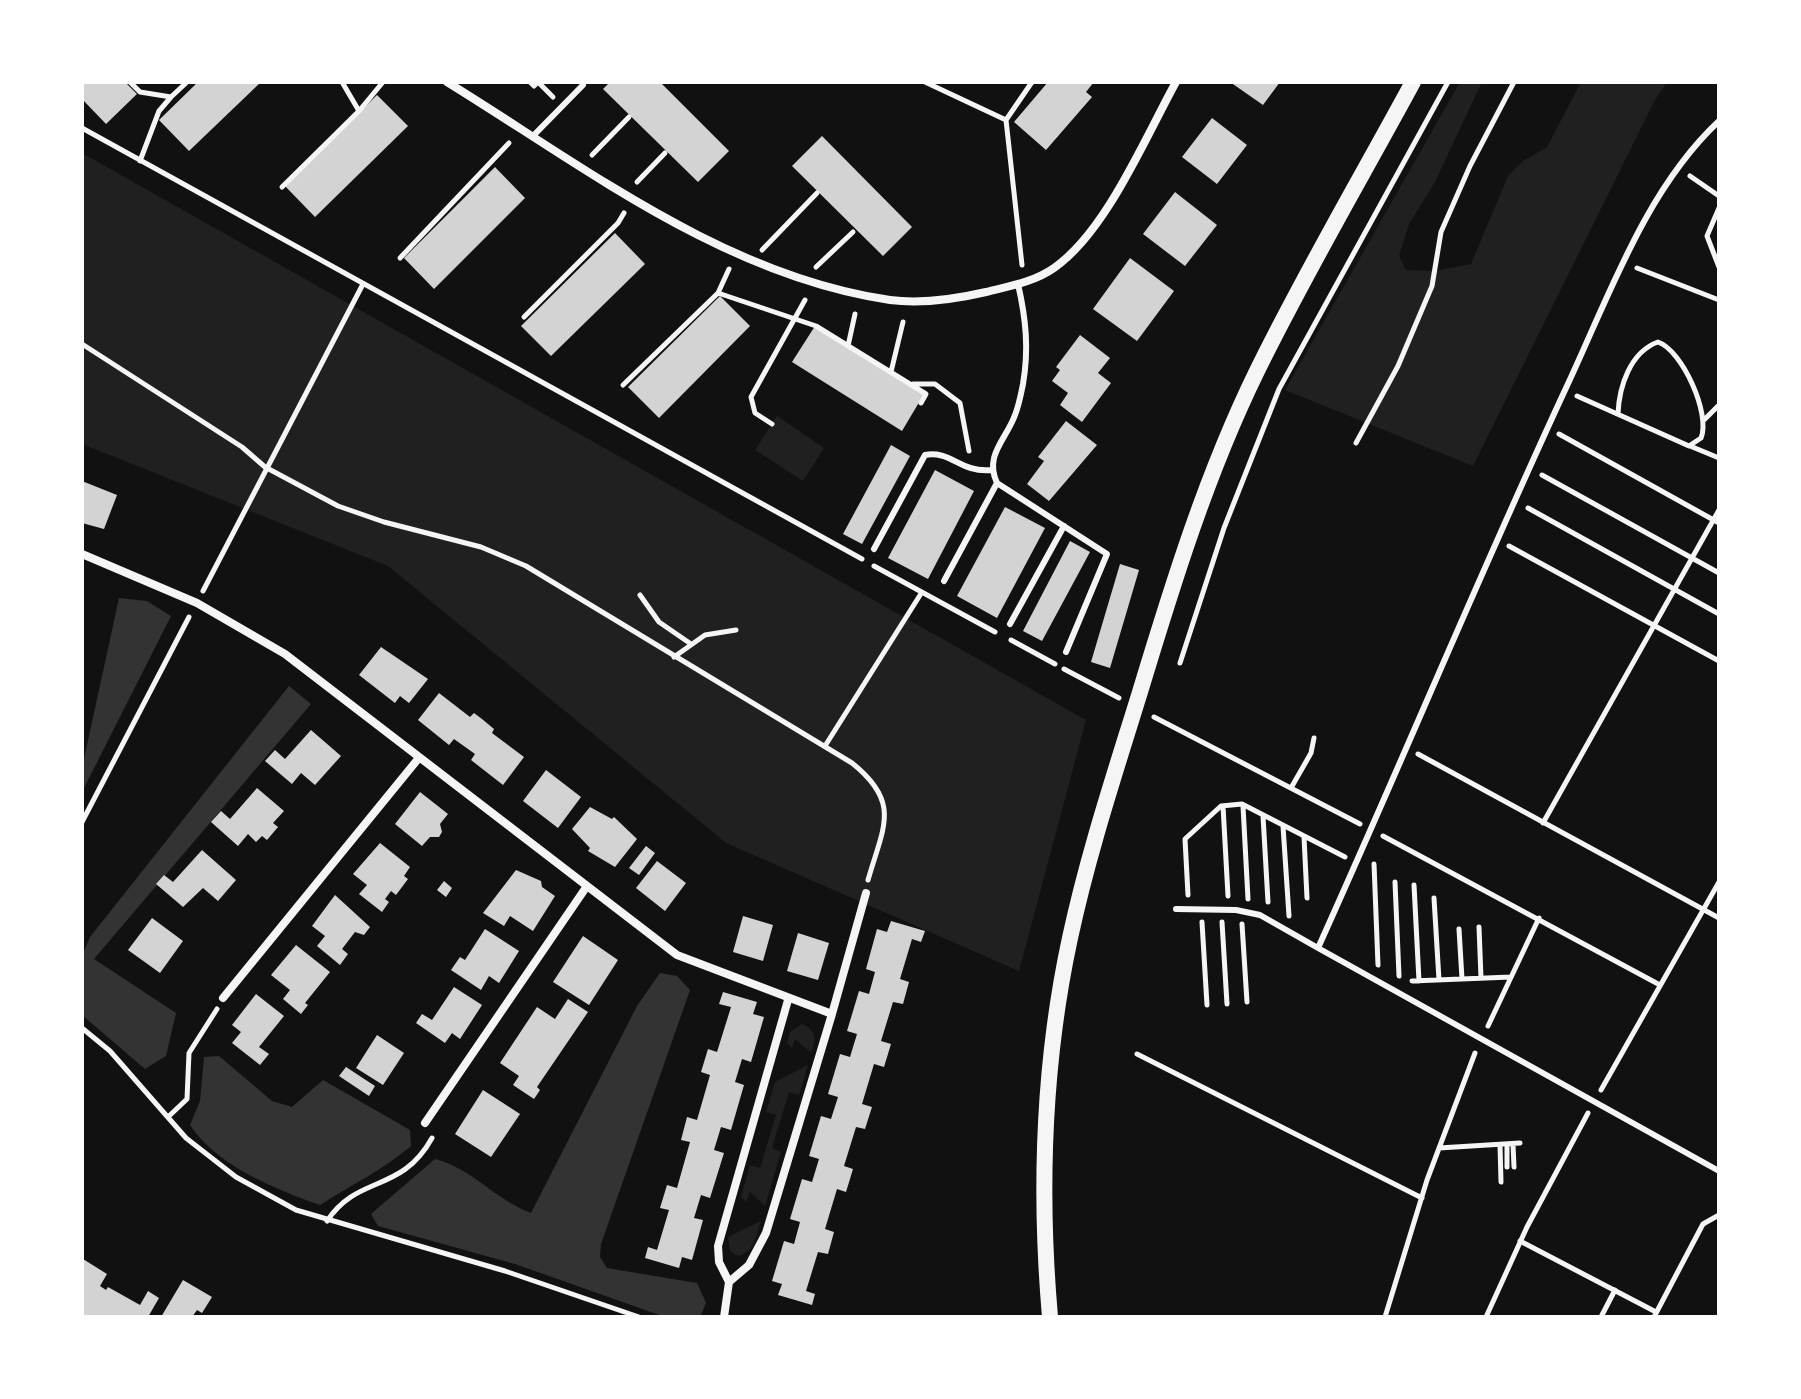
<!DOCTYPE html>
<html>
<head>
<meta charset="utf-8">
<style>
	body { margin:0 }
	#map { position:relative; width:1801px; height:1399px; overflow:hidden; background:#111; font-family:"DejaVu Sans",sans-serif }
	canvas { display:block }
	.frame { position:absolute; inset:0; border:84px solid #fff; pointer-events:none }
</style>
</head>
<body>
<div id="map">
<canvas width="1801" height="1399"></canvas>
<div class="frame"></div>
</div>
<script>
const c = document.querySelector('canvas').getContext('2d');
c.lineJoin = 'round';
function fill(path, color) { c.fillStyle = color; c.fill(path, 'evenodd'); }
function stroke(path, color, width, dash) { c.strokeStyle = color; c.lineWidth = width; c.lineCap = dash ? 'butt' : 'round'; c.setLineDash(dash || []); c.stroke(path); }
fill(new Path2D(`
	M1460,82H1482L1435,182L1409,224L1399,256L1406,270L1435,271L1471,264L1508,176L1523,161L1547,147L1581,82H1667L1655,100L1473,466L1285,390Z
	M82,153L1086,720L1019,971L726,843L388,566L82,444Z
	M777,416L824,448L803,481L755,450Z
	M802,1024C817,1030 816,1040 811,1053L795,1039L792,1048L787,1043L790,1032Z
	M808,1065L799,1095L789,1092L772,1148L781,1152L765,1206L750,1192L746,1202L741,1197L750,1165L760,1168L776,1115L766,1112L775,1082Z
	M761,1221C756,1236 755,1252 738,1256L730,1251L728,1237Z`), '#202020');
fill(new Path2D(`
	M119,598L147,601L171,616L82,792V768Z
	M289,686L311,704L94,959L176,1013L166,1056L145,1069L82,1015V956L90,937Z
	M660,973L677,976L690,990L601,1244L600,1257L607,1268L697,1283L706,1303L700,1317H665L515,1264L378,1226L371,1214L435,1159C473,1169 494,1199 531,1213L637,1006Z
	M219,1056L272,1101L292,1107L323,1080L410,1130L411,1146C383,1170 351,1185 320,1205C275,1189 217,1166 190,1125L200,1101L204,1057Z`), '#333');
fill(new Path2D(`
	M82,82H125L137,94L106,124L82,99Z
	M198,82H261L189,151L159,120Z
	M610,82H660L729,151L698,182L603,89Z
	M1048,82H1094L1086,92L1092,97L1046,150L1014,122Z
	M1230,82H1280L1263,105Z
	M377,95L408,126L315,217L285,186Z
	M1212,118L1247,145L1217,184L1182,157Z
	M822,136L912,227L883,256L792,166Z
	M495,167L525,198L434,289L404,258Z
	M1175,192L1217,225L1185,266L1143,234Z
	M615,233L645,264L551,356L521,326Z
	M1130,258L1174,291L1137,341L1093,309Z
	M720,296L750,326L659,418L628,387Z
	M815,326L924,394L902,431L792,362Z
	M1080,335L1110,358L1098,373L1111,383L1082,422L1060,405L1068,393L1052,381L1060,370L1056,367Z
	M1066,421L1097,445L1049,501L1027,484L1044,461L1038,457Z
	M891,445L910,456L862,544L843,534Z
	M935,470L974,491L928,579L888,558Z
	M82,481L117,495L104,529L82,523Z
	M1005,507L1045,528L997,618L957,596Z
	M1070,541L1090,552L1042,641L1023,631Z
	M1120,564L1139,570L1110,668L1091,662Z
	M381,647L428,679L409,703L400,696L395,703L359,675Z
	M439,693L470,717L474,713L482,719L494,729L492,733L524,757L503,785L471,760L475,754L454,739L449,745L418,720Z
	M311,730L341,756L315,785L301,773L292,784L265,761L275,750L285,759Z
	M546,770L581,797L558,828L523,801Z
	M257,788L284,811L273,823L278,827L267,840L262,836L256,842L248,834L238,846L211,822L221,811L230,819Z
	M420,792L448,814L440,824L442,832L439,837H430L422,846L395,824Z
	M590,807L612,819L614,817L637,839L615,867L588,851L590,848L572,829Z
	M380,843L410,867L404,876L408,879L396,895L391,891L385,899L389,902L382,912L359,894L367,885L353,874Z
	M646,846L655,853L639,875L629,868Z
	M202,850L236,880L218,901L203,888L183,907L156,884L164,875L173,882Z
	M657,861L686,883L665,911L636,888Z
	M516,870L541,881L542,887L555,896L533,931L510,916L504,926L483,913Z
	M444,881L452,888L446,897L437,890Z
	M335,895L370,927L364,935L355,932L342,949L348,954L340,965L317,946L325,936L312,926Z
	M743,916L773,925L763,961L733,952Z
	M152,918L183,941L160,973L128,950Z
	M891,921L925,931L921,942L912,939L900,979L909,982L903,1004L893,1002L881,1041L891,1044L884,1067L874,1064L862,1104L872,1107L865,1129L856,1127L844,1166L853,1169L846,1192L837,1189L825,1229L834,1232L828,1254L818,1252L806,1291L815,1294L812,1305L778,1295L782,1284L772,1281L784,1241L794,1244L800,1222L790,1219L802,1179L812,1182L819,1159L809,1156L821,1116L831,1119L838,1097L828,1094L840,1054L850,1057L857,1034L847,1031L859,991L869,994L875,972L866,969L877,929L887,932Z
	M485,929L519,951L499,983L489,976L481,990L451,970L460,957L465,960Z
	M798,933L829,943L818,980L787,971Z
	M583,936L618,960L589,1005L553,982Z
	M296,945L330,972L305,1003L308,1005L301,1014L283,999L290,990L271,975Z
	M454,987L482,1005L460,1039L452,1033L445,1043L416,1023L422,1014L432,1020Z
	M723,992L757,1002L753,1014L764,1017L751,1062L742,1059L735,1082L744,1085L731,1130L721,1127L714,1150L724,1153L710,1198L701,1195L694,1218L703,1220L692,1260L682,1257L679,1268L645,1258L648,1247L657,1250L669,1210L660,1208L667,1185L677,1188L690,1142L681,1140L687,1117L697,1120L710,1075L701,1072L708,1049L717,1052L731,1007L719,1004Z
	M256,994L284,1016L259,1047L269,1054L260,1065L232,1043L241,1032L232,1025Z
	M568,999L588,1012L537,1087L540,1090L534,1099L513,1085L519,1076L500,1063L537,1007L555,1019Z
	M377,1035L404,1053L383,1085L356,1068Z
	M346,1067L375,1086L369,1096L339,1076Z
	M483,1090L520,1114L491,1157L455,1134Z
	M83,1259L107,1274L100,1286L106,1290L108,1287L140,1305L148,1291L159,1298L148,1317H87L82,1314Z
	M183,1280L212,1297L202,1313L197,1310L192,1317H161Z`), '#d3d3d3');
stroke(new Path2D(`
	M130,82L140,92L171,97L187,82
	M530,82L534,86L538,82L553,97
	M925,82L1006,120
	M359,111L383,82
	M82,128L862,559
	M592,155L629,117
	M140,161L159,111L171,97
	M1690,176L1719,196
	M637,182L665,153
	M282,187L359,111L342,82
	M1719,208L1707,236L1719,267
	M762,250L817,193
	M400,258L509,143
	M1022,265L1006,120L1032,82
	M816,267L853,232
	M1637,268L1719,300
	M718,293L816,326L926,394L921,403
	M524,317L618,223L624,213
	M82,344L242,447L265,467L338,506L384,522L481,547L526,566L852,763C902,803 883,827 868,880
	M848,346L855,314
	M891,372L903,322
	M913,384H935L960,403L969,451
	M623,385L718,293L729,269
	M1577,396L1689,446L1701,438C1711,414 1682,350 1658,342C1630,352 1619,387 1618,414
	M1705,419L1719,405
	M772,424L755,413L751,397L805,300
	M1559,434L1719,523
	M1356,443L1398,366L1432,286L1441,232L1470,166L1514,82
	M1690,446L1719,458
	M1542,475L1719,573
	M1528,508L1719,614
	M1509,546L1719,661
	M874,566L995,632
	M203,591L363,284
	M640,595L659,622L691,644
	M1011,640L1055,664
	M674,657L705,635L736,630
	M1180,663L1224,528L1279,389L1448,82
	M1064,669L1119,698
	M1154,717L1360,824
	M825,746L922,592
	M1418,754L1719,918
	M1291,788L1311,753L1314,738
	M1223,806L1228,896
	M1243,806L1248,899
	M1263,816L1268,902
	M82,822L189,617
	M1543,823L1719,510
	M1283,826L1289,916
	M1383,836L1660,985
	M1304,837L1307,898
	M1374,864L1378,965
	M1395,882L1399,976
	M1414,885L1419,981
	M1188,895L1185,839L1221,806L1242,804L1345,857
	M1434,898L1439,980
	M1202,922L1207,1005
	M1222,922L1227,1004
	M1242,924L1247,1002
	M1479,927L1481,978
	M1459,929L1462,979
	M1412,981L1511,977
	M1488,1026L1539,918
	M82,1028L110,1051L186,1138L236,1177L296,1210L505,1271L639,1317
	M1137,1054L1422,1198
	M1601,1090L1719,882
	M168,1117L187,1099L189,1053L217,1009
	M1507,1144V1167
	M1513,1144L1514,1167
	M1500,1145L1501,1182
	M1439,1148L1520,1143
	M327,1221C358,1174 401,1194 432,1138
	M1520,1241L1656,1312
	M1385,1317L1427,1180L1475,1053
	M1486,1317L1527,1227L1588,1113
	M1601,1317L1615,1290
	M1654,1317L1703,1224L1719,1215`), '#f5f5f5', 5);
stroke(new Path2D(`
	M1719,121C1645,190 1608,299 1566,388C1480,573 1402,762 1318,948L1719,1171
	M533,136L583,85
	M1018,284C1026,319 1029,349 1023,384C1021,394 1019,405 1015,415C1006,440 984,455 997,483L1107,554L1066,652
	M874,549L925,455C951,450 960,473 991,470
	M944,581L997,483
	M1010,624L1064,526
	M1176,909L1236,910L1260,915L1318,948`), '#f5f5f5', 6);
stroke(new Path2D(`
	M447,82C585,167 725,276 890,300C921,304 956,299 986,292C1010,286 1034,282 1054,268C1106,232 1145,138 1176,82
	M82,554L197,603L285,654L677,955L832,1014L766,1233L749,1265L729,1282L724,1317
	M223,998L418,759
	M832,1014L866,893
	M425,1123L587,886
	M729,1282L719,1262L718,1246L788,1000`), '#f5f5f5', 8);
stroke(new Path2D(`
	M1050,1317C1039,1190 1043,1063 1070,938C1088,854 1115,773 1140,692C1173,583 1207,473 1257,371C1305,273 1361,178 1413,82`), '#f5f5f5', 16);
</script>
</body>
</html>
